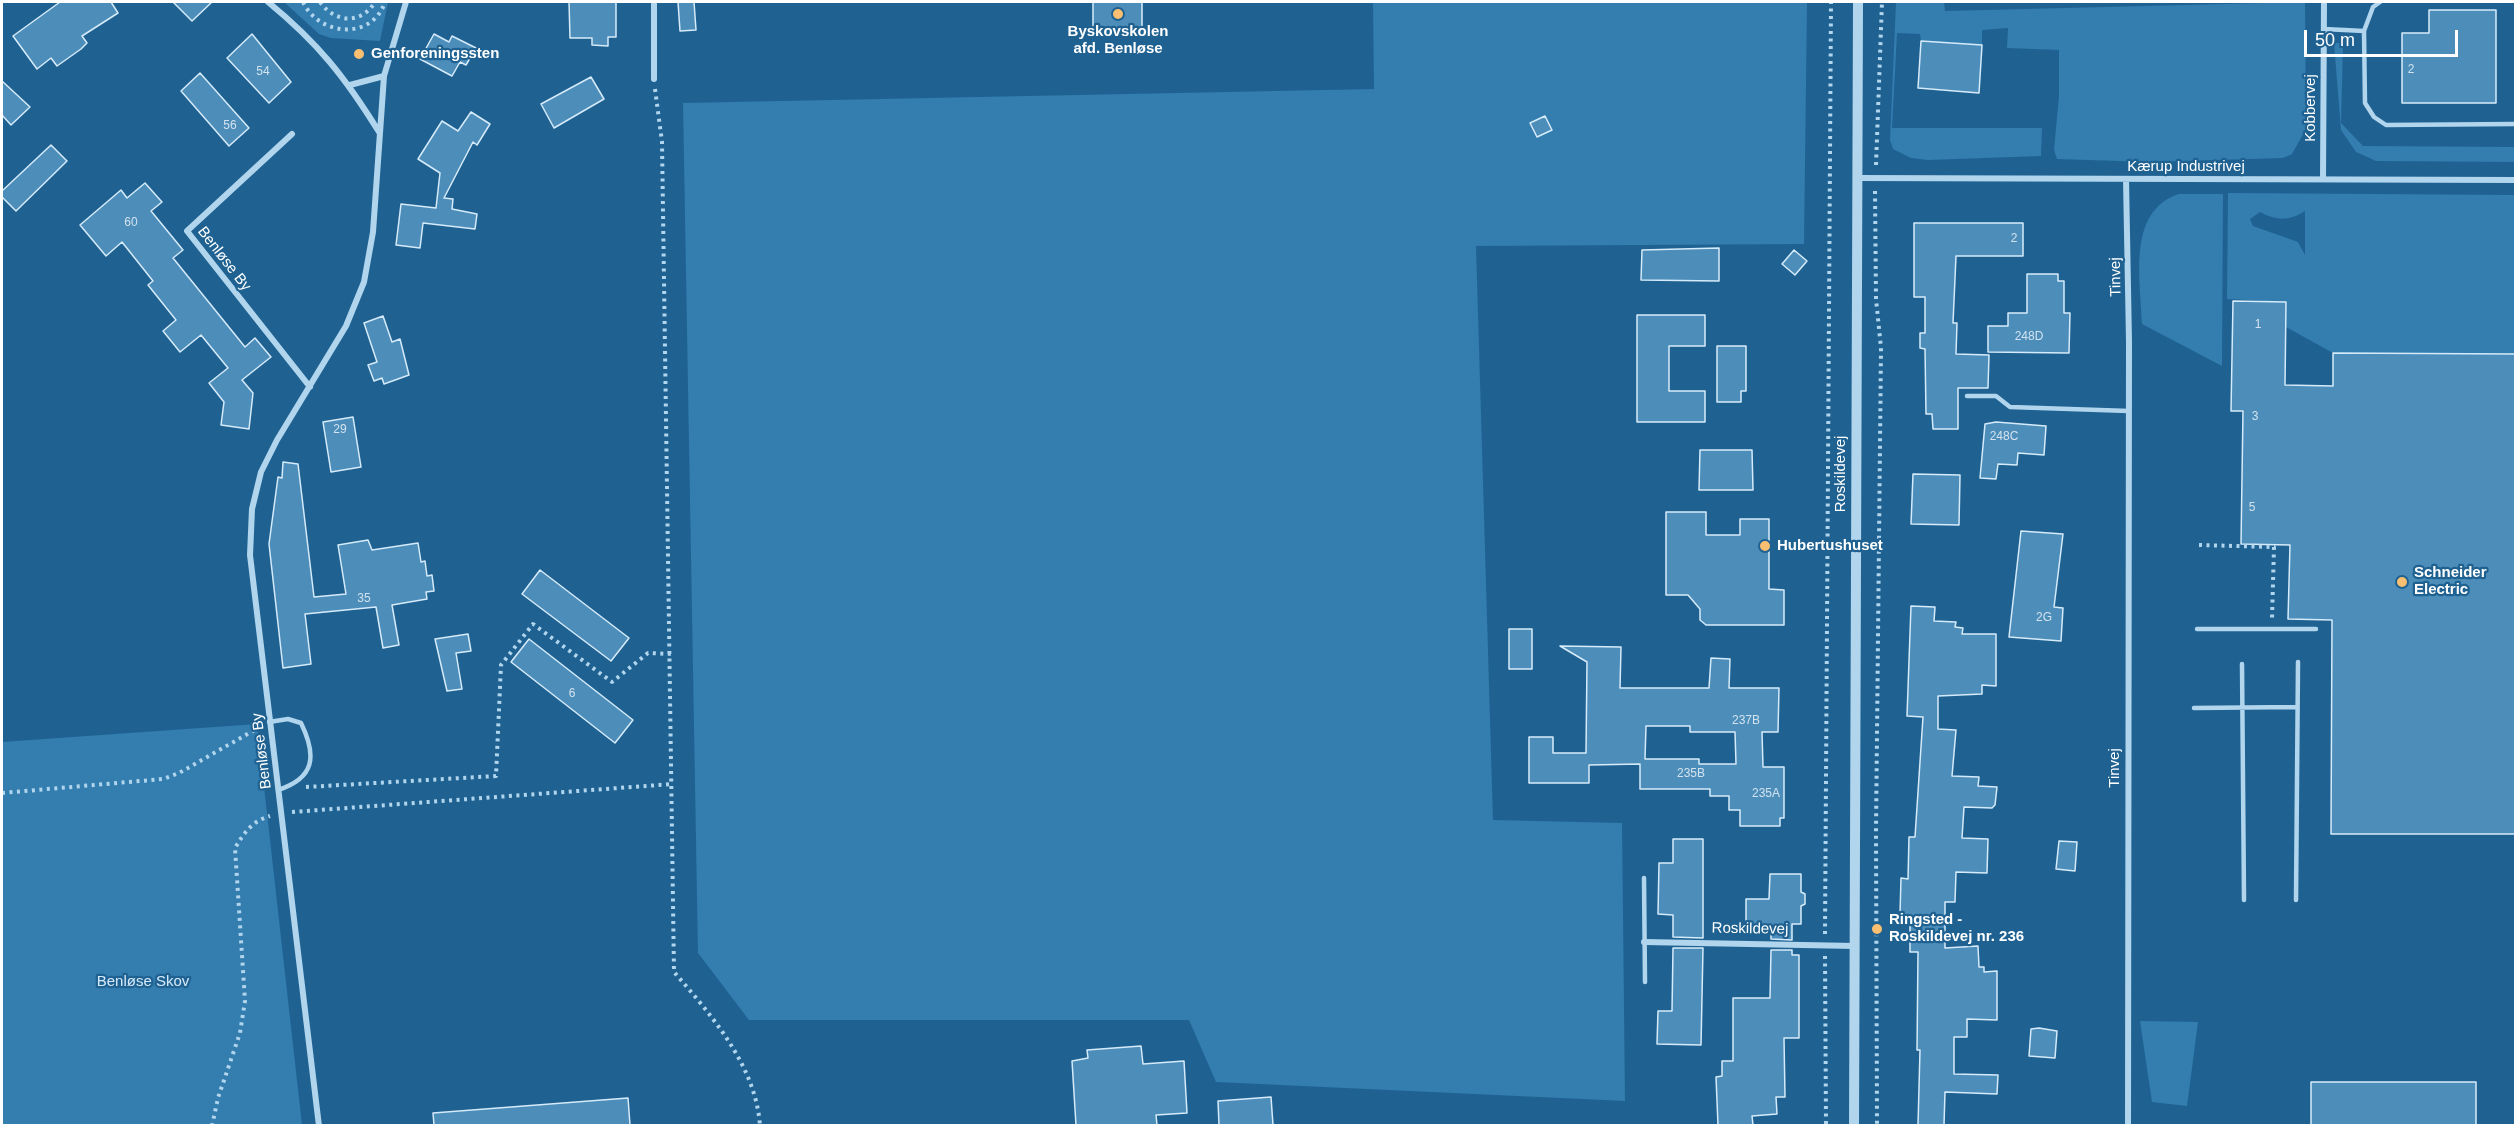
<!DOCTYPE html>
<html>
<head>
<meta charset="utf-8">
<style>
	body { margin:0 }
	#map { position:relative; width:2517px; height:1127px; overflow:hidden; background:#1f6292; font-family:Arial,sans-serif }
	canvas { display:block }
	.frame { position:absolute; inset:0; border:3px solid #fff; pointer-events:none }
	.scale { position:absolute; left:2304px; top:30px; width:154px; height:27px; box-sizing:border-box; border:3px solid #fff; border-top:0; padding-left:8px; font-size:18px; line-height:21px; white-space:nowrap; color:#fff; -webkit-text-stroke:4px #1f6292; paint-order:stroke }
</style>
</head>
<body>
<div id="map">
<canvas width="2517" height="1127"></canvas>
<div class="frame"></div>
<div class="scale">50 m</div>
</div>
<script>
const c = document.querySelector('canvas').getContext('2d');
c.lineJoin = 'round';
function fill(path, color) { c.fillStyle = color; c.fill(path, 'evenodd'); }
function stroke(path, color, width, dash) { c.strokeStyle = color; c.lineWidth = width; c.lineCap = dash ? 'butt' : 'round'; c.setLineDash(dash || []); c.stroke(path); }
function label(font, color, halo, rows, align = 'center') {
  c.font = font + ' Arial,sans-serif'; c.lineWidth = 4.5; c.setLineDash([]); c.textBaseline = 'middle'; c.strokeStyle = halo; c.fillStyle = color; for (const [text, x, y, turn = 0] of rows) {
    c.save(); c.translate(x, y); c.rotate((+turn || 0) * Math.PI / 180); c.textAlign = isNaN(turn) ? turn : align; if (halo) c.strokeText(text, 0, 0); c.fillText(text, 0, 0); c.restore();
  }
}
fill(new Path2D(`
	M284,2H388L380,41L331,38L319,34Z
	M1373,2H1807L1804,244L1476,246L1493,820L1622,823L1625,1101L1216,1082L1189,1020H749L698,953L683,103L1374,89Z
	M1896,2H1944L1945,11L2305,2L2306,129L2292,154L2283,158L2150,162L2057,159L2054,150L2059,96V50L2007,48L2008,28L1982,30V45L1921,41L1920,34L1897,33L1892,128H2042L2041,156L1928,160L1911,158L1893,149L1890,140Z
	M2334,43H2343L2341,123L2363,146L2515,147V162L2376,161L2356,152L2341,130Z
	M2228,193L2515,195V354L2333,353L2286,327V302L2227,299ZM2305,211V255L2298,242L2253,226L2250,219L2260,212C2277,221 2290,221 2305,211Z
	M2179,194H2223L2222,366L2142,324C2141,281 2126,211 2179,194Z
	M257,724L302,1125H2V742Z
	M2140,1021L2198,1022L2187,1106L2152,1102Z`), '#337daf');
const building = new Path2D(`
	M60,2H111L118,13L82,36L87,43L81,49L57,66L51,58L37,69L13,36Z
	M173,2H212L192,21Z
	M569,2H616V37H608V46L592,45V38H570Z
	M678,2H694L696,30L680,31Z
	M1093,2H1142V27L1093,28Z
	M2429,10H2496V103H2402V33H2429Z
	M252,34L291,82L269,103L227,58Z
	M434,34L449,42L452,36L476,48L466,65L460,62L452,76L420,59Z
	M1921,41L1982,45L1979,93L1918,88Z
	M200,73L249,128L229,146L181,91Z
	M591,77L604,99L554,128L541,104Z
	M2,81L30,107L11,125L2,115Z
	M471,112L490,124L477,145L473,142L444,198L453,199L452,209L477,214L475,229L423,223L420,248L396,245L401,204L436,208L440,173L418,159L442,121L458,131Z
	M1545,116L1552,130L1537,137L1530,123Z
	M51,145L67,161L16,211L2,197V191Z
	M145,183L162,202L151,211L183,250L173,258L245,347L255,338L271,357L242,380L253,393L249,429L221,425L224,402L209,383L228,368L201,335L180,352L163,331L176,320L148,285L153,281L122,242L106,256L80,225L121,190L127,198Z
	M1914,223H2023V256H1956L1953,323H1957L1956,354L1989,355L1988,388H1958V429H1933L1932,414H1926L1925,349L1920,348V333H1925V297H1914Z
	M1719,248V281L1641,280L1642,250Z
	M1794,250L1807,261L1795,275L1782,264Z
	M2027,274H2058V281H2064V313H2070L2069,353L1988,352V326H2008V313H2027Z
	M2233,301L2286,302L2285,385L2333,386V353L2516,354V834H2331L2332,620L2288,619L2290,545L2241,544L2243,411H2231Z
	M1637,315H1705V346H1669V391H1705V422H1637Z
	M383,316L392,342L400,339L409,375L384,384L382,378L374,381L368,365L377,362L364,323Z
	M1717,346H1746V391H1741V402H1717Z
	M353,417L361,467L331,472L323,422Z
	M1996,422L2046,426L2044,455L2018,453L2017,465L1998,464L1996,479L1980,478L1985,424Z
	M1700,450H1752L1753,490H1699Z
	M283,462L298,464L314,597L346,594L338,545L368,540L372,550L418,543L421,562L425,561L427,576L432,575L434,591L426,592L427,599L392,605L399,645L383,648L376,607L305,614L311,664L283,668L269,544L278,477L282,478Z
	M1913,474L1960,475L1959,525L1911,524Z
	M1666,512H1706V535H1740V519H1769V589L1784,590V625H1706L1700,620V609L1688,595H1666Z
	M2021,531L2063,534L2054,607L2063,608L2061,641L2009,637Z
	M540,570L629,638L611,661L522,594Z
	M1911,606L1935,607L1934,621L1956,622L1955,627L1963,628L1962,634H1996V686L1982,685V694L1938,696V729L1956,730L1952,776L1979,777L1978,786L1997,787L1995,805L1992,808L1964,807L1962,838L1988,839L1987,873L1956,872L1955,902H1945V948L1978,946L1979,967H1984V972L1997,971V1020L1967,1019V1037H1954V1074L1998,1075L1997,1094L1945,1092L1944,1125H1918L1920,1050H1917L1918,952H1910V915L1900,914L1901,878L1908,879L1909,837H1915L1923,717L1907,716Z
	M1509,629H1532V669H1509Z
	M468,634L471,651L456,653L462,689L447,691L435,639Z
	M529,639L633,720L615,743L511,662Z
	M1560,646L1621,647L1620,688H1709L1711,658L1730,659L1729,688H1779L1778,732H1762L1763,767H1784V818H1780V826H1740V810H1729V796H1710V789H1640V764L1589,765V783H1529V737H1553V753H1586L1587,662ZM1646,726H1690V732H1735L1736,764H1699V759H1645Z
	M1673,839H1703V938L1673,937V915L1658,914L1659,863H1673Z
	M2059,841L2077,842L2075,871L2056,869Z
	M1770,874H1801V892L1805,894V904L1801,906V924H1792V940L1771,939V926H1746V899H1769Z
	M1673,948H1703L1701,1045L1657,1044L1658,1011H1672Z
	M1771,950H1792V955H1799V1038H1784L1785,1097H1776L1777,1114L1752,1116L1753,1125H1718L1716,1077L1722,1076V1061H1733V998H1770Z
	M2039,1028L2057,1031L2055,1058L2029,1056L2031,1029Z
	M1141,1046L1143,1064L1184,1061L1187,1113L1156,1115L1157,1125H1076L1072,1061L1088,1058L1087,1050Z
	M2311,1082H2476V1125H2311Z
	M1271,1097L1273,1125H1219L1218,1101Z
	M628,1098L630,1125H434L433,1113Z`);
fill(building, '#4c8dba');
stroke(building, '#d6ebfa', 1.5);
stroke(new Path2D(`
	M303,2C319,36 372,41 385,2
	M320,2C335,23 361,25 375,2
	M655,89L662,142L674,972C712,1016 756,1066 760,1126
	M1876,165L1882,2
	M1875,191L1876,299L1881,348L1876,830L1877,1126
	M2199,545L2274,547L2272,619
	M306,787L496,776L501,665L533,624L612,682L648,653L671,654
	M2,793L163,779L179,773L258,728
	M292,812L673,784
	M1825,934L1831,2
	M1825,956L1826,1126
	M212,1126L218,1098L240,1033L245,1001L235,848C244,833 252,821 270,816`), '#b0d5ed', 4, [3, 4.5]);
stroke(new Path2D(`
	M2380,2L2373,7L2364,31L2365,103L2374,117L2386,125L2516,124
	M2324,29L2364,31
	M1967,396H1996L2010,407L2129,411
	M2197,629H2316
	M2242,664L2244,900
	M2194,708L2297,707
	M269,722L288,719L301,723C317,756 315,778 278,790
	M1644,878L1645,982
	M2296,900L2298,662`), '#b0d5ed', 4.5);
stroke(new Path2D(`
	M268,2C318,43 345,77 379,132
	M654,2V79
	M350,85L384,76
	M292,134L187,231L310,387
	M1857,178L2516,180
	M2126,179L2129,342L2128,1126
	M2323,179L2324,2
	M1644,942L1855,946
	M319,1126L250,555L252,509L261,472L277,440L346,326L364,282L373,232L384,76L406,2`), '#b0d5ed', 6);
stroke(new Path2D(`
	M1854,1126L1858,2`), '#b0d5ed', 10);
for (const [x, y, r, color] of [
	[1118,14,6,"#fbbf71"],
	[359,54,6,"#fbbf71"],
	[1765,546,6,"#fbbf71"],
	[2402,582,6,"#fbbf71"],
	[1877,929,6,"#fbbf71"]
]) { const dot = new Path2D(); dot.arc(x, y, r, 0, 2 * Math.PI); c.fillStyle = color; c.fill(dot); stroke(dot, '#1f6292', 2); }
label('12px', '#d2e2ee', null, [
	["2",2411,70],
	["54",263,72],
	["56",230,126],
	["60",131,223],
	["2",2014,239],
	["1",2258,325],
	["248D",2029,337],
	["3",2255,417],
	["29",340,430],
	["248C",2004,437],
	["5",2252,508],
	["35",364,599],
	["2G",2044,618],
	["6",572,694],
	["237B",1746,721],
	["235B",1691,774],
	["235A",1766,794]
]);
label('bold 15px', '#fff', '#1f6292', [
	["Byskovskolen",1118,32,"center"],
	["afd. Benløse",1118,49,"center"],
	["Genforeningssten",371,54],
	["Hubertushuset",1777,546],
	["Schneider",2414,573],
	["Electric",2414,590],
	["Ringsted -",1889,920],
	["Roskildevej nr. 236",1889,937]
], 'left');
label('15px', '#fff', '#1f6292', [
	["Kobbervej",2311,108,-90],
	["Kærup Industrivej",2186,167],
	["Benløse By",224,259,52],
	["Tinvej",2116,277,-91],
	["Roskildevej",1841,474,-90],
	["Benløse By",262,751,-97],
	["Tinvej",2115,768,-90],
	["Roskildevej",1750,929,1]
]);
label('15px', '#d6ebfa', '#1f6292', [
	["Benløse Skov",143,982]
]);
</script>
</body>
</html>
